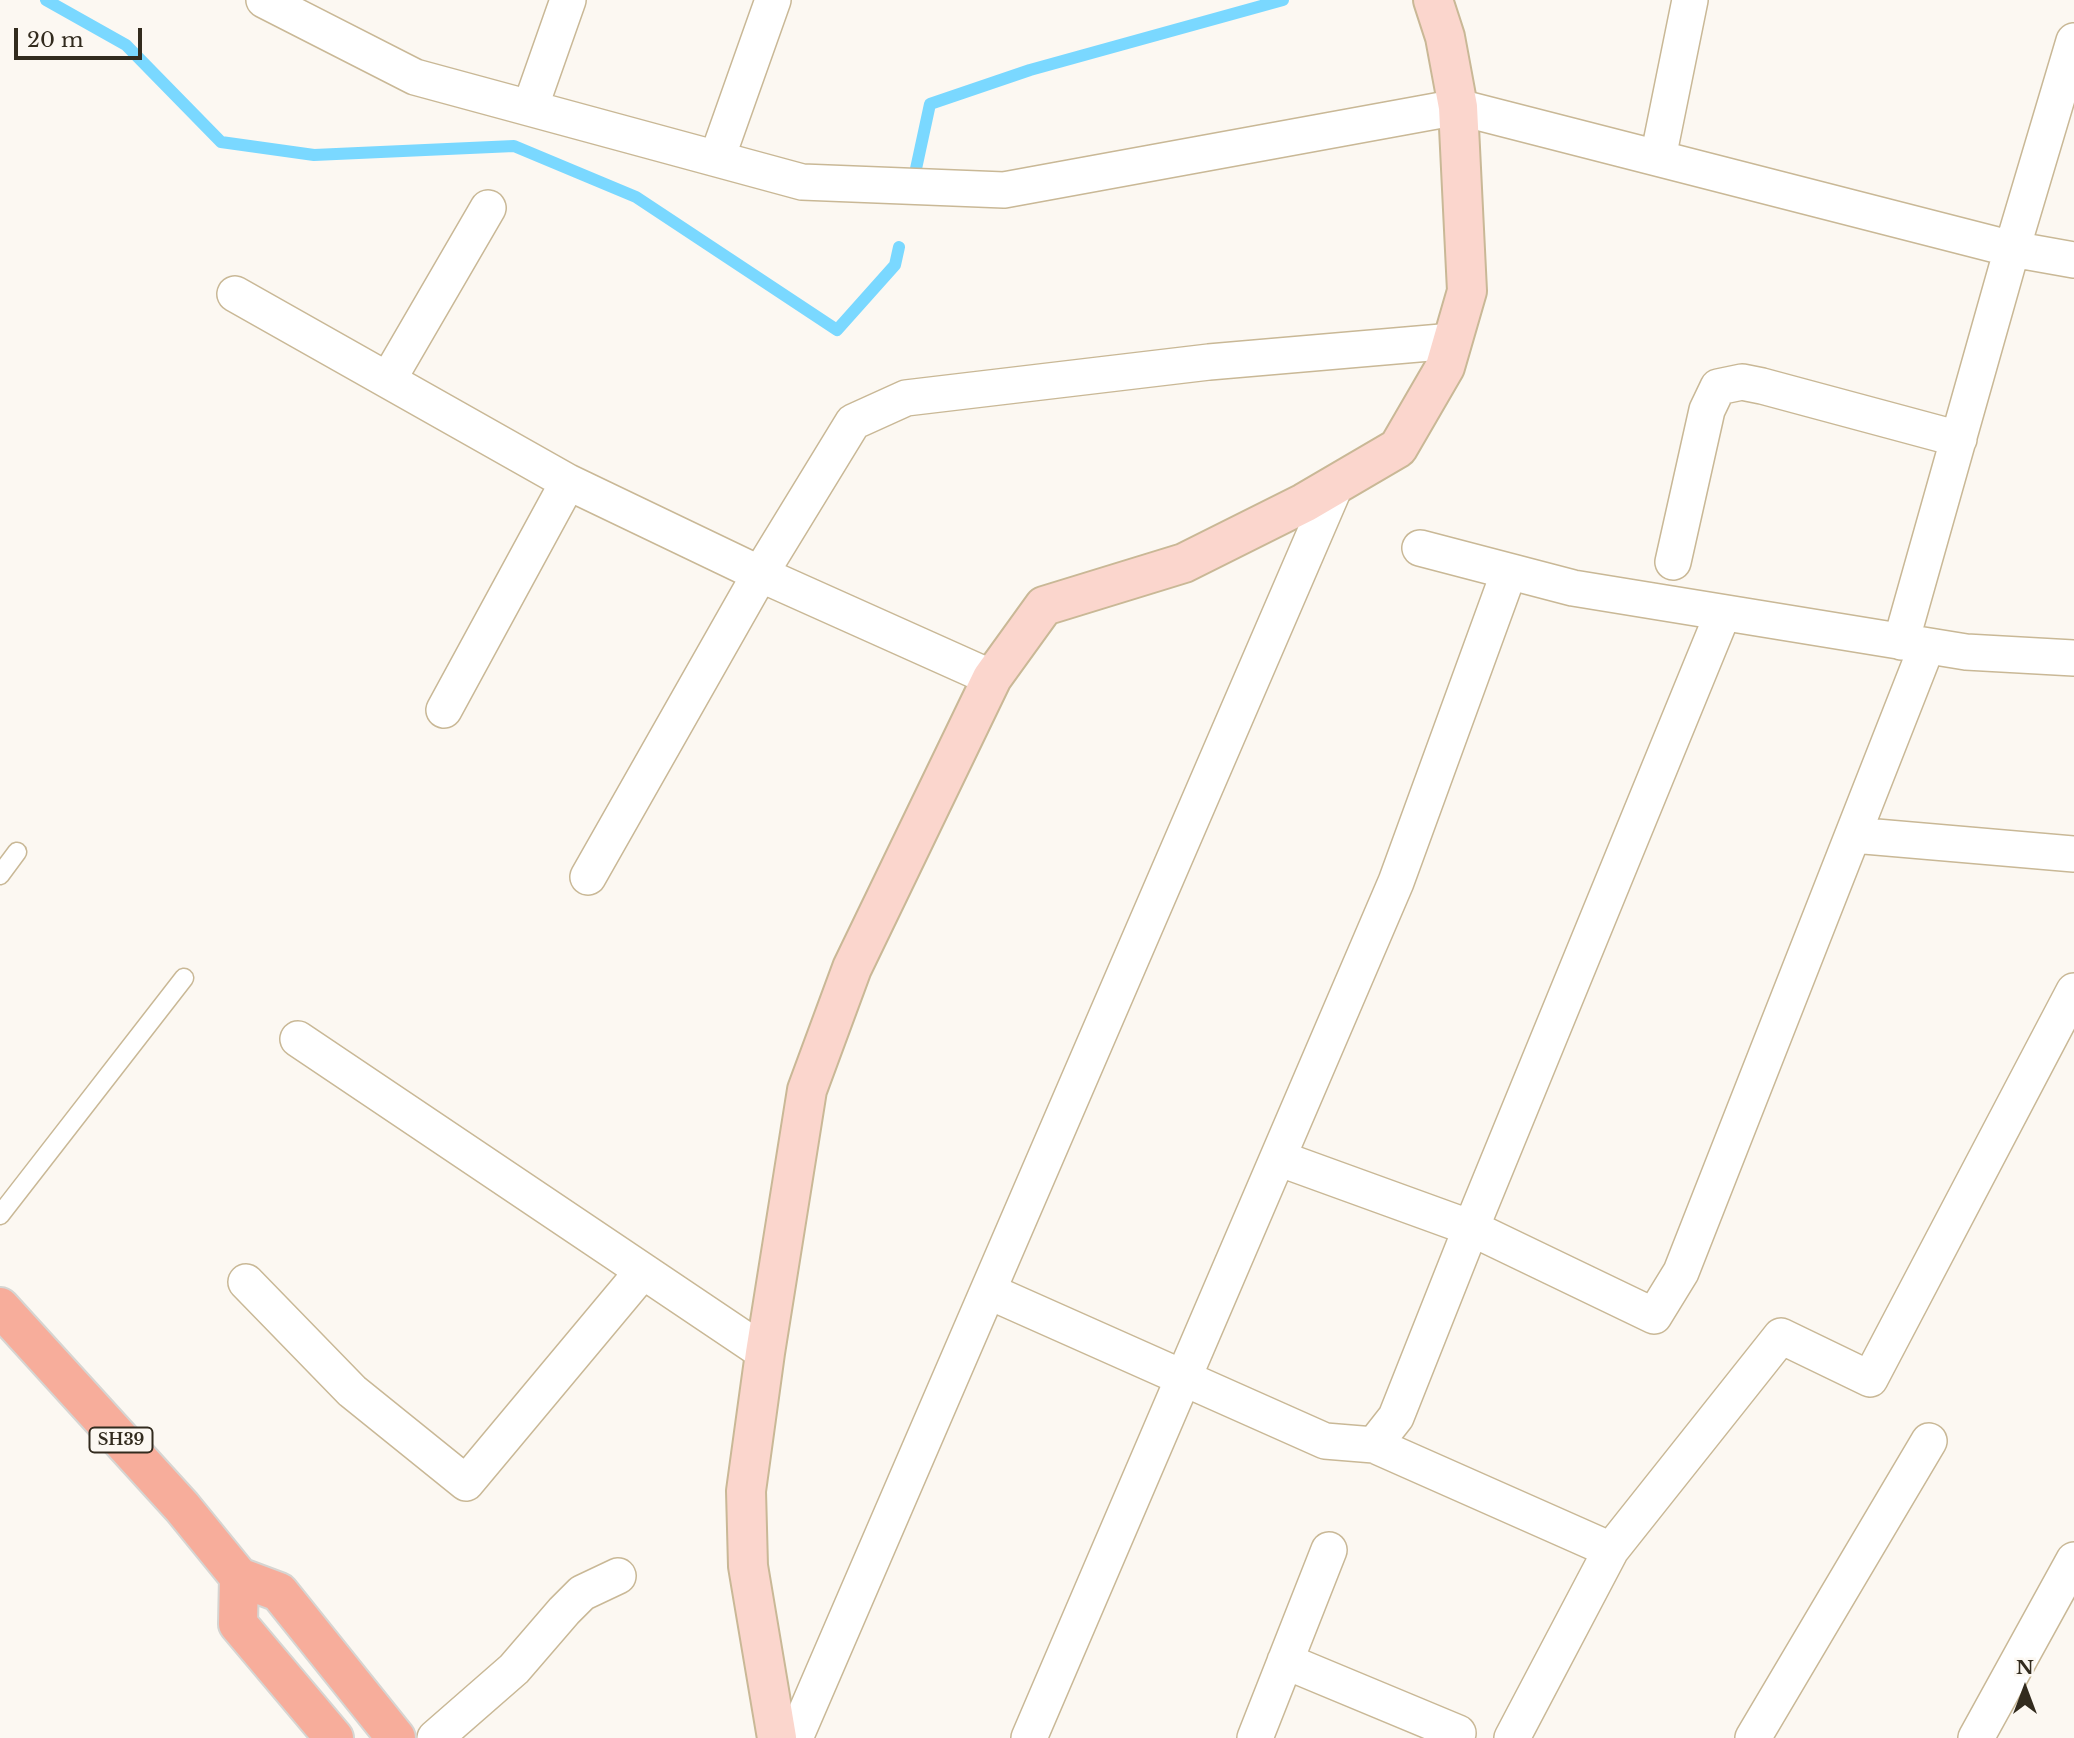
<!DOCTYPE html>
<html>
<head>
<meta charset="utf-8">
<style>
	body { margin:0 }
	#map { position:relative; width:2074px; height:1738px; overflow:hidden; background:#fcf8f2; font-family:"Libre Baskerville",serif }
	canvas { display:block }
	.north { position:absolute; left:1990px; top:1654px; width:70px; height:70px; -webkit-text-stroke:5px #fcf8f2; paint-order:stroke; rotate:0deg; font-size:19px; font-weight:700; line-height:28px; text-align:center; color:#322b1e }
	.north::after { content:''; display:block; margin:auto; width:24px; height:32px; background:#322b1e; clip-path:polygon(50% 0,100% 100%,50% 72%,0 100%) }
	.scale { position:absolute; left:14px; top:28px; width:128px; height:32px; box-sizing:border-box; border:4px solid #322b1e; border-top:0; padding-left:9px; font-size:21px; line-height:24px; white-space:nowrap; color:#322b1e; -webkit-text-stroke:5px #fcf8f2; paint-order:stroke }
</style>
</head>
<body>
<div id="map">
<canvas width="2074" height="1738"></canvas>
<div class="north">N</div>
<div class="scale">20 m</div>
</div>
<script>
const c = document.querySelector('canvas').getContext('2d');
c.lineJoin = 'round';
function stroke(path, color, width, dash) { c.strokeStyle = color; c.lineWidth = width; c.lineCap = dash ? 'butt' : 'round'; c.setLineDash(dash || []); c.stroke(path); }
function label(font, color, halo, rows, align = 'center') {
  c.font = font + ' "Libre Baskerville",serif'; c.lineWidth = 5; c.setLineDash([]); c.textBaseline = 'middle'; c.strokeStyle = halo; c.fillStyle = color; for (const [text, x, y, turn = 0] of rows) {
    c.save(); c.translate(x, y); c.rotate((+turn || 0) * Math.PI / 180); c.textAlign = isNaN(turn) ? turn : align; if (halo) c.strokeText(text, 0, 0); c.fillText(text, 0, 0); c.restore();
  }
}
stroke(new Path2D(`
	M46,0L126,45L221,142L314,155L514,146L636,197L837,330L895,265L899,247
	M914,178L930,104L1030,70L1283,0`), '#7ad8ff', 12);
const lane = new Path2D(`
	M0,875L17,852
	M0,1215L184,978`);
const street = new Path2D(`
	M264,0L415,77L802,182L1004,190L1458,107L2012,249L2074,260
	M530,108L568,0
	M717,158L773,0
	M1658,158L1690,0
	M235,294L568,482L760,574L992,678
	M388,380L488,208
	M1420,548L1573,588L1966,652L2074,658
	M1673,562L1707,410L1718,387L1742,382L1762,386L1959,439
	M1723,613L1471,1228L1654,1316L1681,1272L1927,646
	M1901,642L2012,249L2074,41
	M444,710L568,482
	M1853,835L2074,854
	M588,877L760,574L853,422L906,398L1209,362L1453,341
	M298,1039L765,1353
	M246,1282L352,1391L466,1483L643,1271
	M988,1291L1325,1441L1374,1445L1396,1417L1471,1228L1278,1158
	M1374,1445L1611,1550L1512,1738
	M1611,1550L1781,1336L1870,1379L2074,991
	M1285,1661L1458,1733
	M435,1738L514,1669L564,1611L582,1593L618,1576
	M795,1738L1336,484
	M1029,1738L1396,882L1509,572
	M1255,1738L1329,1550
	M1753,1738L1929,1441
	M1976,1738L2074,1560`);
const secondary = new Path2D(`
	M777,1738L748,1566L746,1491L765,1353L807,1090L852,968L992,678L1044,606L1184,563L1304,503L1398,448L1445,367L1467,291L1458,107L1445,37L1433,0`);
const primary = new Path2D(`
	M0,1307L182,1507L239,1577L279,1592L396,1738
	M239,1577L238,1624L334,1738`);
stroke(lane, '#c9b896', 21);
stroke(street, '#c9b896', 38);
stroke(secondary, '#c9b896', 42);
stroke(primary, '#d6d5d2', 42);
stroke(lane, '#fff', 18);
stroke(street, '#fff', 35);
stroke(secondary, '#fbd6cd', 38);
stroke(primary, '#f7ad9b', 38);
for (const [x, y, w] of [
	[121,1440,63]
]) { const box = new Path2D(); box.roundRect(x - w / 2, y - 12.5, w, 25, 5); c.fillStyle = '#fcf8f2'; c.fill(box); stroke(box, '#322b1e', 2); }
label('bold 16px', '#322b1e', null, [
	["SH39",121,1440]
]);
</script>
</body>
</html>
